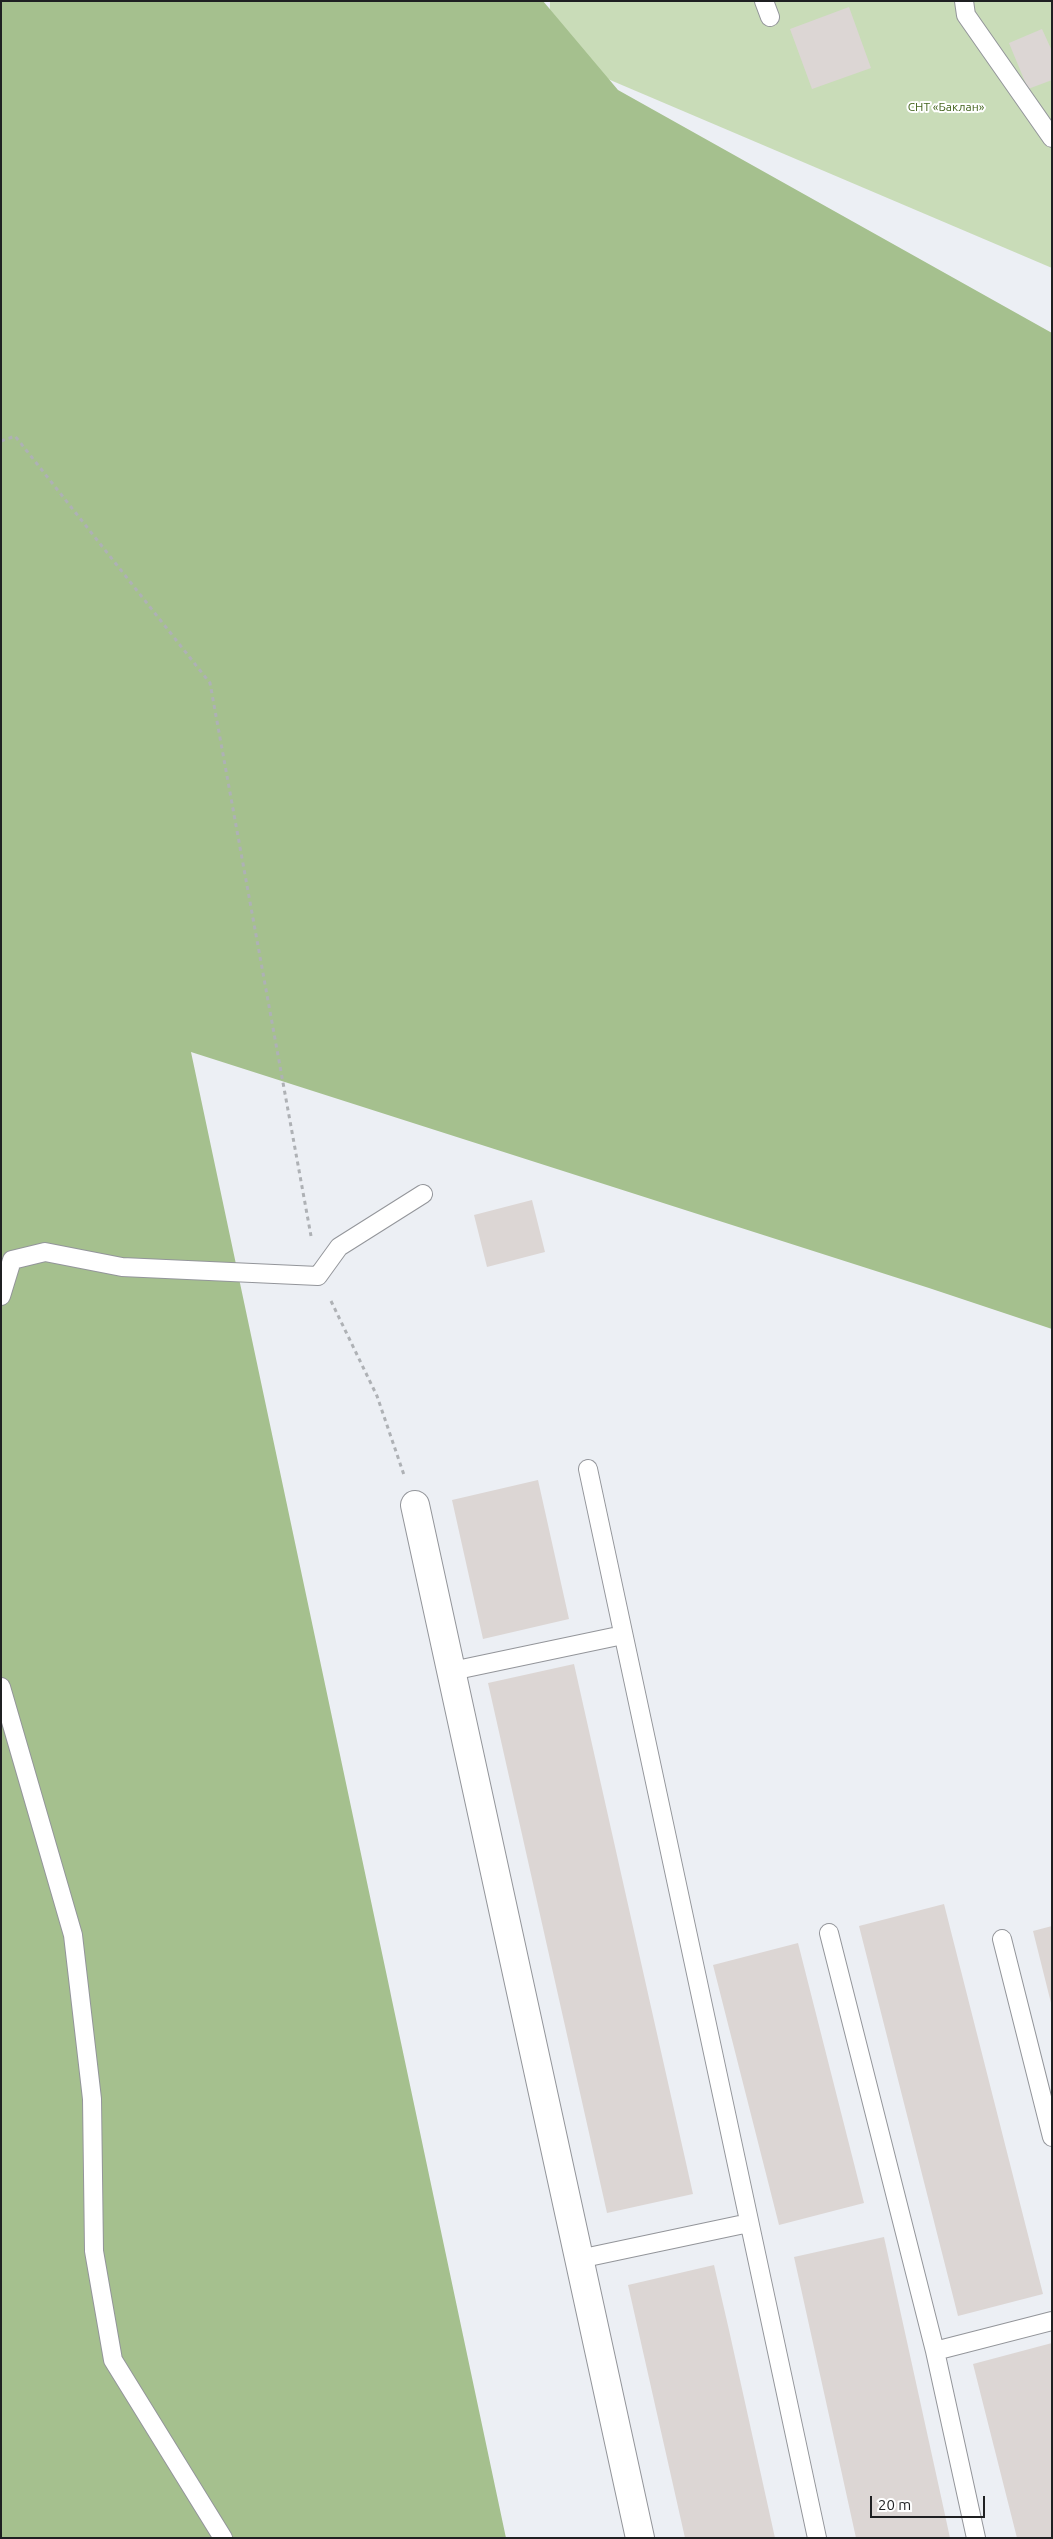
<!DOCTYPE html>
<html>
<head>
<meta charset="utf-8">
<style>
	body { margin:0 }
	#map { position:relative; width:1053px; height:2539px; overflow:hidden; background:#eceff4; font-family:Ubuntu,sans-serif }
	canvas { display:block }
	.frame { position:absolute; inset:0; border:2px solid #1f2022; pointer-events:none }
	.scale { position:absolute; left:870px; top:2496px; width:115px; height:22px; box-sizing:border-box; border:2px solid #1f2022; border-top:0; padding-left:6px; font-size:15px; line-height:18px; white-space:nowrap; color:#1f2022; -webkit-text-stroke:4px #fff; paint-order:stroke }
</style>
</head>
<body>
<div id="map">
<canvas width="1053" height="2539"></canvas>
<div class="frame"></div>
<div class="scale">20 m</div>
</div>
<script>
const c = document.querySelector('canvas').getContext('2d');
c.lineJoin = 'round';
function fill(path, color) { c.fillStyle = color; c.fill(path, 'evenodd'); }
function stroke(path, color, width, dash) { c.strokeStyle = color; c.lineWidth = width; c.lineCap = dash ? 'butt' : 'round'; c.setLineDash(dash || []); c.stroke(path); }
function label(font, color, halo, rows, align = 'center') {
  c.font = font + ' Ubuntu,sans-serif'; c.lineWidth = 4; c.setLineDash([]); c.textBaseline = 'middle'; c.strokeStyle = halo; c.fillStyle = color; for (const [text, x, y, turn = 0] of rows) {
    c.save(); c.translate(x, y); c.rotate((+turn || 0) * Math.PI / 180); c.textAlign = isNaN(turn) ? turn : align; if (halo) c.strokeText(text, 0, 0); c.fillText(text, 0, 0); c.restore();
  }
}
fill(new Path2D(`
	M550,1H1052V268L549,54Z`), '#c9dcb8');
fill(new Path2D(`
	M1,1H543L618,90L1052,333V1329L929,1288L191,1052L506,2538H1Z`), '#a5c08e');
fill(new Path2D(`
	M849,7L871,68L812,89L790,29Z
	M1042,29L1052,51V80L1028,89L1009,43Z
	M532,1200L545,1252L487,1267L474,1215Z
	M538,1480L569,1619L483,1639L452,1500Z
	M574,1664L693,2194L607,2213L488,1683Z
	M944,1904L1043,2294L958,2316L859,1926Z
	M1052,1926V2003H1051L1033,1931Z
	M798,1943L864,2203L779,2225L713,1965Z
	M884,2237L942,2501L950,2538H856L838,2456L794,2257Z
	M714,2265L729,2330L775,2538H685L628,2285Z
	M1052,2343V2538H1017L973,2364Z`), '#dcd6d4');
const lane = new Path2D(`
	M764,1L770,17
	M964,1L966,15L1052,138
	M1,1296L12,1260L45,1252L122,1267L318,1276L339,1247L423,1194
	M588,1469L817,2538
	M452,1671L623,1635
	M1,1687L73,1935L92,2099L94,2251L113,2360L223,2538
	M829,1933L935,2351L976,2538
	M1002,1939L1052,2137
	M579,2259L749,2223
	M935,2351L1052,2321`);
const street = new Path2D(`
	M415,1505L640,2538`);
stroke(lane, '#93959a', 20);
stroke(street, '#93959a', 30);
stroke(new Path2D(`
	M1,441L15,436L210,683L311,1236
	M331,1301L377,1396L404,1475`), '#aeb1b5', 3, [4, 4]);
stroke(lane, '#fff', 18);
stroke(street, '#fff', 28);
label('12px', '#42631c', '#fff', [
	["СНТ «Баклан»",946,107]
]);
</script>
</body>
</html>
